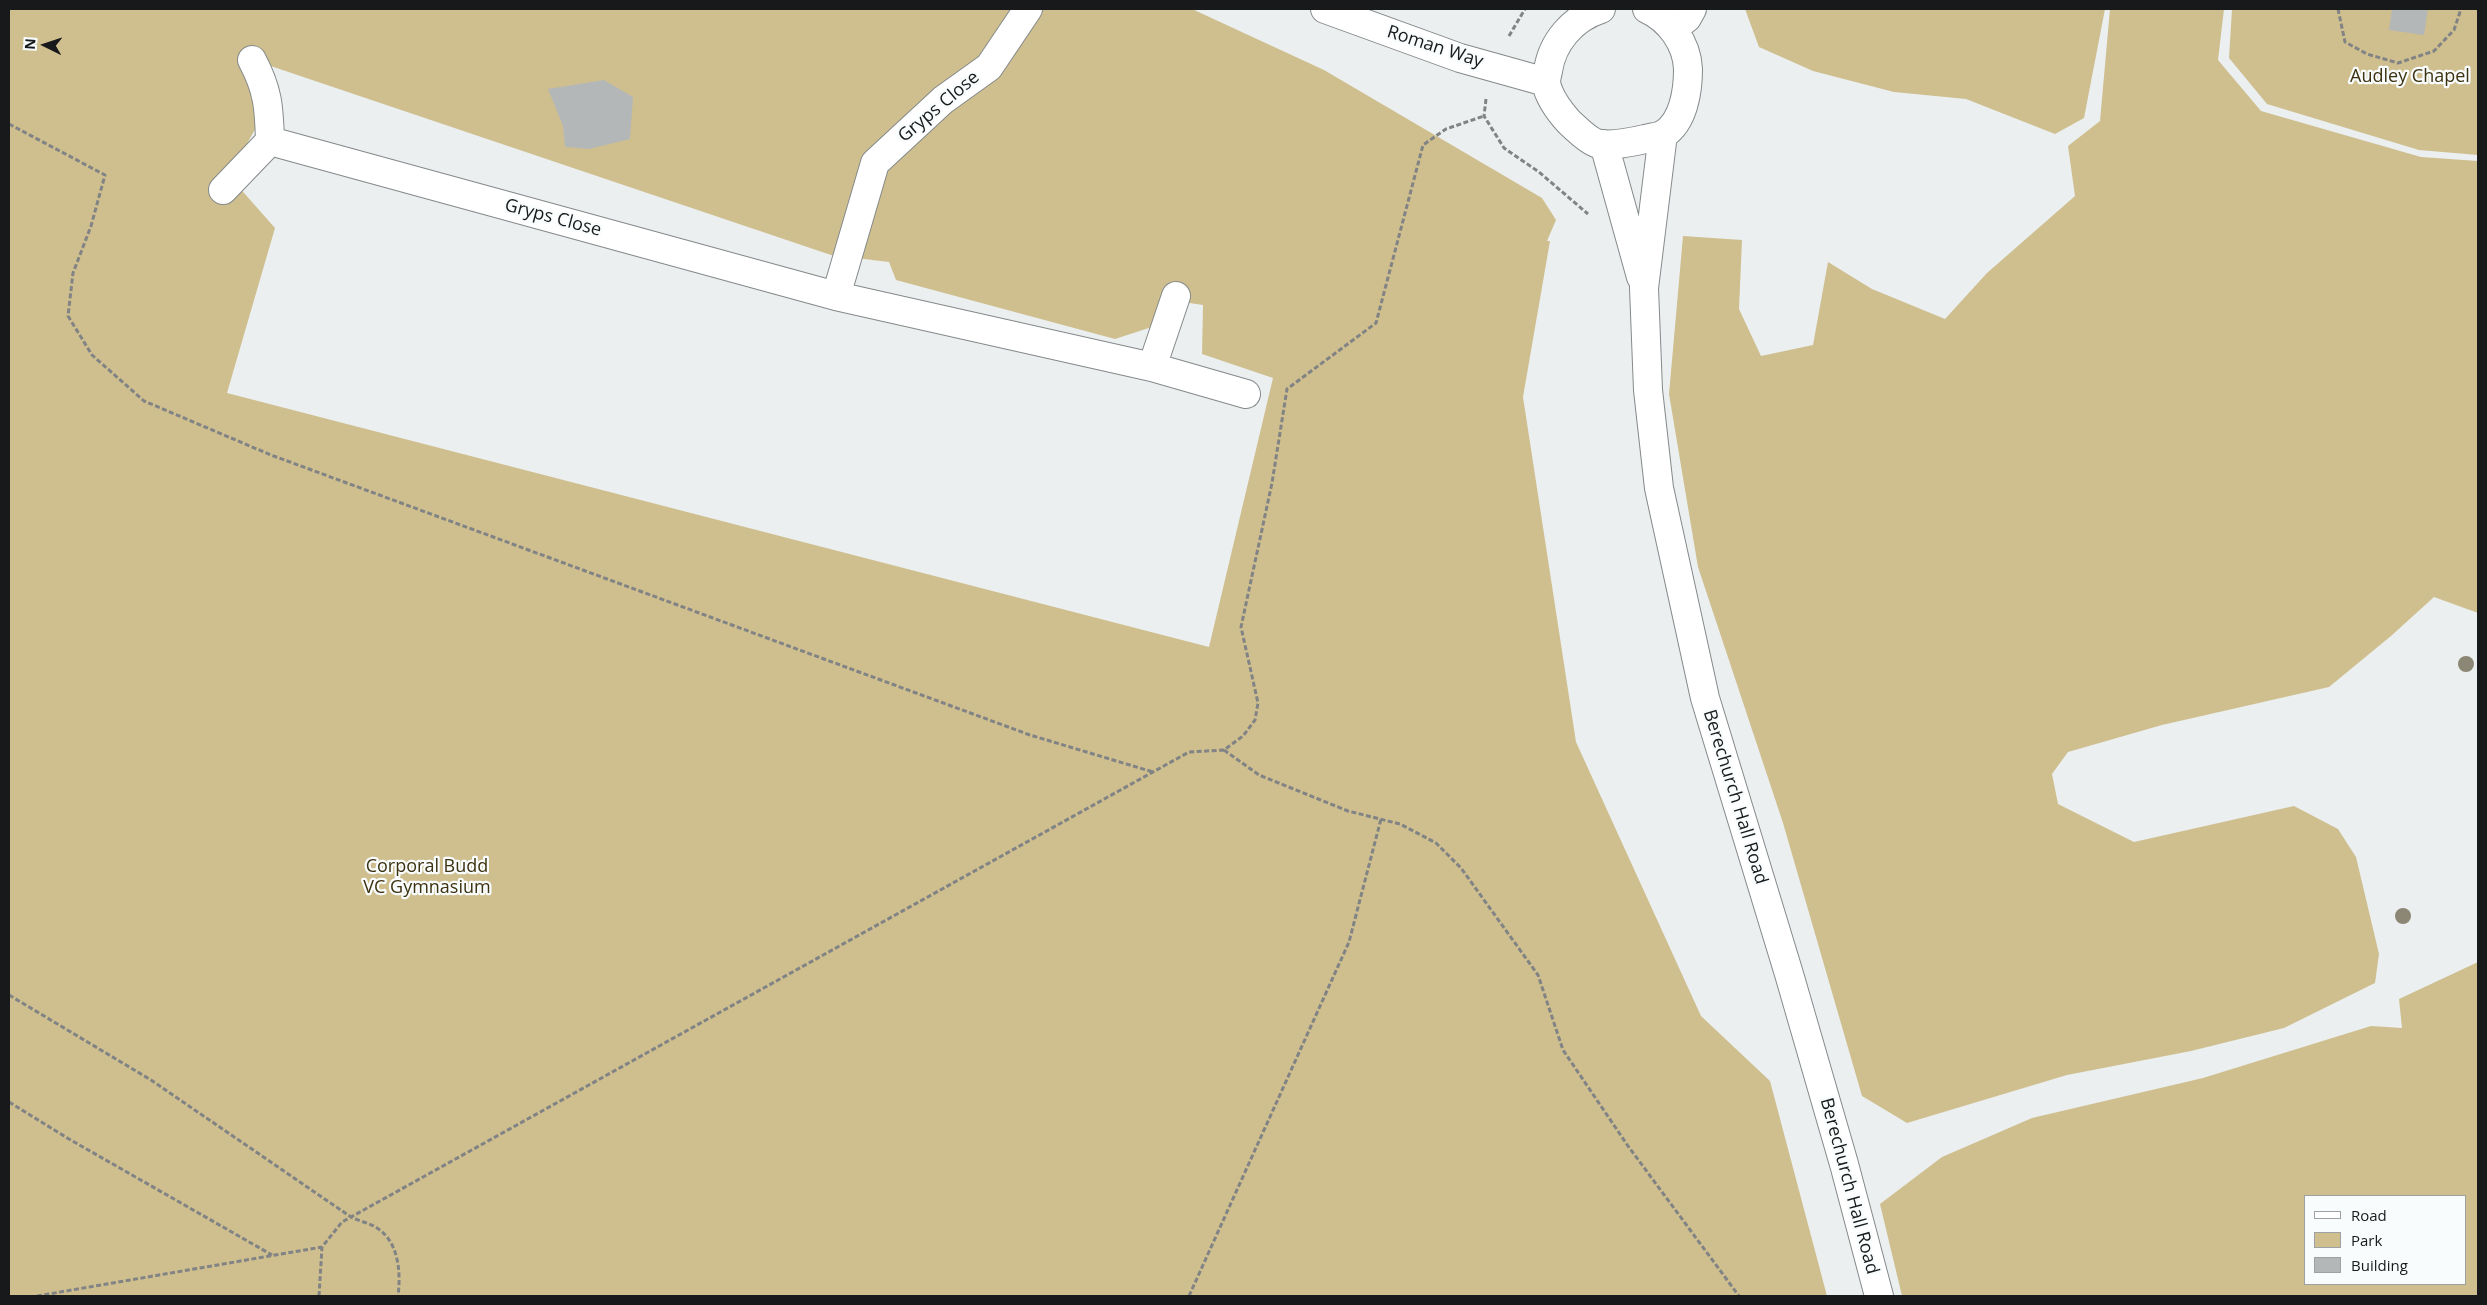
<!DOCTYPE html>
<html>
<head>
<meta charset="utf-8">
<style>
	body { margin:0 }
	#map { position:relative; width:2487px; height:1305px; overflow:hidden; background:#ebeff0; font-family:"Open Sans",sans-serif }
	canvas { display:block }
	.frame { position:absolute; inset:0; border:10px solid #18191a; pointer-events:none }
	.legend { position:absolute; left:2304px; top:1195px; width:162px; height:90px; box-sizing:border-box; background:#f8fcfd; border:1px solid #9ea1a2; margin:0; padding:6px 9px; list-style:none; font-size:15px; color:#18191a }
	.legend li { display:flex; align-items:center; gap:10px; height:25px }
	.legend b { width:25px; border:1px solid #9ea1a2 }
	.north { position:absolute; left:20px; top:20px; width:50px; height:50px; -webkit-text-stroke:4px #f8fcfd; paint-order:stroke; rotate:274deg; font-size:14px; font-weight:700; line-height:20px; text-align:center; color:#18191a }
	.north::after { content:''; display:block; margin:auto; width:18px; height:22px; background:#18191a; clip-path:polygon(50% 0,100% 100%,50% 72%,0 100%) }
</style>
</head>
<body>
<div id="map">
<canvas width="2487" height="1305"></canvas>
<div class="frame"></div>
<ul class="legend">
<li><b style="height:6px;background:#fff"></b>Road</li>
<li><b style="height:14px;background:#cfbf8f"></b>Park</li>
<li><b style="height:14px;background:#b3b7b8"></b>Building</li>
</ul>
<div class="north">N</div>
</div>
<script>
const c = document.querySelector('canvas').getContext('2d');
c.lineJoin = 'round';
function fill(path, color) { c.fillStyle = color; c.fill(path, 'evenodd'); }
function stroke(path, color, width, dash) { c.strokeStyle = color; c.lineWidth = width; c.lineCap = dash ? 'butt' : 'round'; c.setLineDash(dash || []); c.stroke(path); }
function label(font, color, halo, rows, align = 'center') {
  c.font = font + ' "Open Sans",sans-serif'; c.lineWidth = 4.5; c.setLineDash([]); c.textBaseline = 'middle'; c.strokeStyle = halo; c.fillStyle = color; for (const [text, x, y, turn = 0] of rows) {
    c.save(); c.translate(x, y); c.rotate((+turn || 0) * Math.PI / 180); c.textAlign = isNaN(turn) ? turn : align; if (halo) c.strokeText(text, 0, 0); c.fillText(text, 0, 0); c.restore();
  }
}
fill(new Path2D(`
	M9,9H1192L1324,70L1542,198L1556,220L1547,241H1550L1523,397L1576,742L1701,1016L1770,1081L1827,1296H9ZM244,57L831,255L889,262L896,280L1115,339L1155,326L1169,300L1203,305L1202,354L1273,378L1209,647L227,393L275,228L229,176L268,106Z
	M1745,9H2105L2084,118L2055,134L1966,99L1894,92L1813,71L1759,47Z
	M2110,9H2224L2218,60L2261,111L2421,157L2478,161V613L2434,597L2391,636L2329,687L2162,725L2068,752L2052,774L2058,804L2134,842L2294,806L2338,829L2356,857L2379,954L2375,983L2284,1028L2191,1051L2067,1075L1907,1123L1862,1096L1783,823L1698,567L1669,394L1683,236L1742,240L1739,309L1761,356L1813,345L1828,262L1872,289L1945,319L1987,273L2075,196L2068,146L2100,121Z
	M2232,9H2478V155L2419,150L2267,104L2229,58Z
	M2478,962V1296H1902L1880,1204L1942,1157L2032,1118L2203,1078L2371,1026L2402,1028L2399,999ZM2306,1196H2466V1284H2306Z`), '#cfbf8f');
fill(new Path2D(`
	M2392,9H2428L2424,35L2389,30Z
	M604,80L633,97L630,139L589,149L565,147L563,126L548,89Z`), '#b3b7b8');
const minor = new Path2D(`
	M1325,9L1460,58L1546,82
	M1601,9C1573,18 1552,42 1548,71C1547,75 1546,80 1546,83C1549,97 1560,112 1569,122C1577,129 1586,139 1596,143C1610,147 1632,142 1645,139C1651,137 1659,137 1664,134C1684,121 1688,90 1688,69C1687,43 1669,19 1647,9
	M1673,29L1687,18L1692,9
	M252,60C268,90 269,107 270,141L836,296L875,163L943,100L989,67L1028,9
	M1663,134L1644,288L1648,390L1659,488L1705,698L1789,974L1844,1164L1879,1296
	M1604,144L1641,277
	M223,190L270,141
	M836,296L1152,367L1246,394
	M1152,367L1176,296`);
stroke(minor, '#85898a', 30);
stroke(new Path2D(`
	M2338,9L2345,42L2367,54L2398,63L2434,51L2454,30L2461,9
	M1509,36L1525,9
	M1486,99L1484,116L1504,148L1539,172L1588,214
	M9,124L105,175L91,226L73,273L68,316L92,355L144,401L271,455L1030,735L1153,772
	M1224,750L1259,775L1348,811L1400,824L1436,843L1461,868L1538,975L1563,1050L1628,1146L1739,1296
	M9,995L151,1080L351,1217C359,1221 369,1223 377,1228C399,1242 401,1273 398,1296
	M9,1102L69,1139L272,1255
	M37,1296L322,1247L342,1222L351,1217L1189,752L1224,750L1243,736L1255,720L1258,703L1241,627L1272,483L1287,389L1376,323L1423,145L1446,129L1484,116
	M319,1296L322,1247
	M1189,1296L1349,942L1381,819`), '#818384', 3, [5, 2.5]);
stroke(minor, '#fff', 28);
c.fillStyle = '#8b8774';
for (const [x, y] of [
	[2466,664],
	[2403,916]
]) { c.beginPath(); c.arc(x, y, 8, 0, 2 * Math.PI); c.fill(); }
label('18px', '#18191a', '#f8fcfd', [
	["Roman Way",1435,47,18],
	["Gryps Close",939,107,-40],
	["Gryps Close",553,218,15],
	["Berechurch Hall Road",1735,797,73],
	["Berechurch Hall Road",1849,1186,75]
]);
label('18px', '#3d320f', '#f8fcfd', [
	["Audley Chapel",2410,77],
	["Corporal Budd",427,867],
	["VC Gymnasium",427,888]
]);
</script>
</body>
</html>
